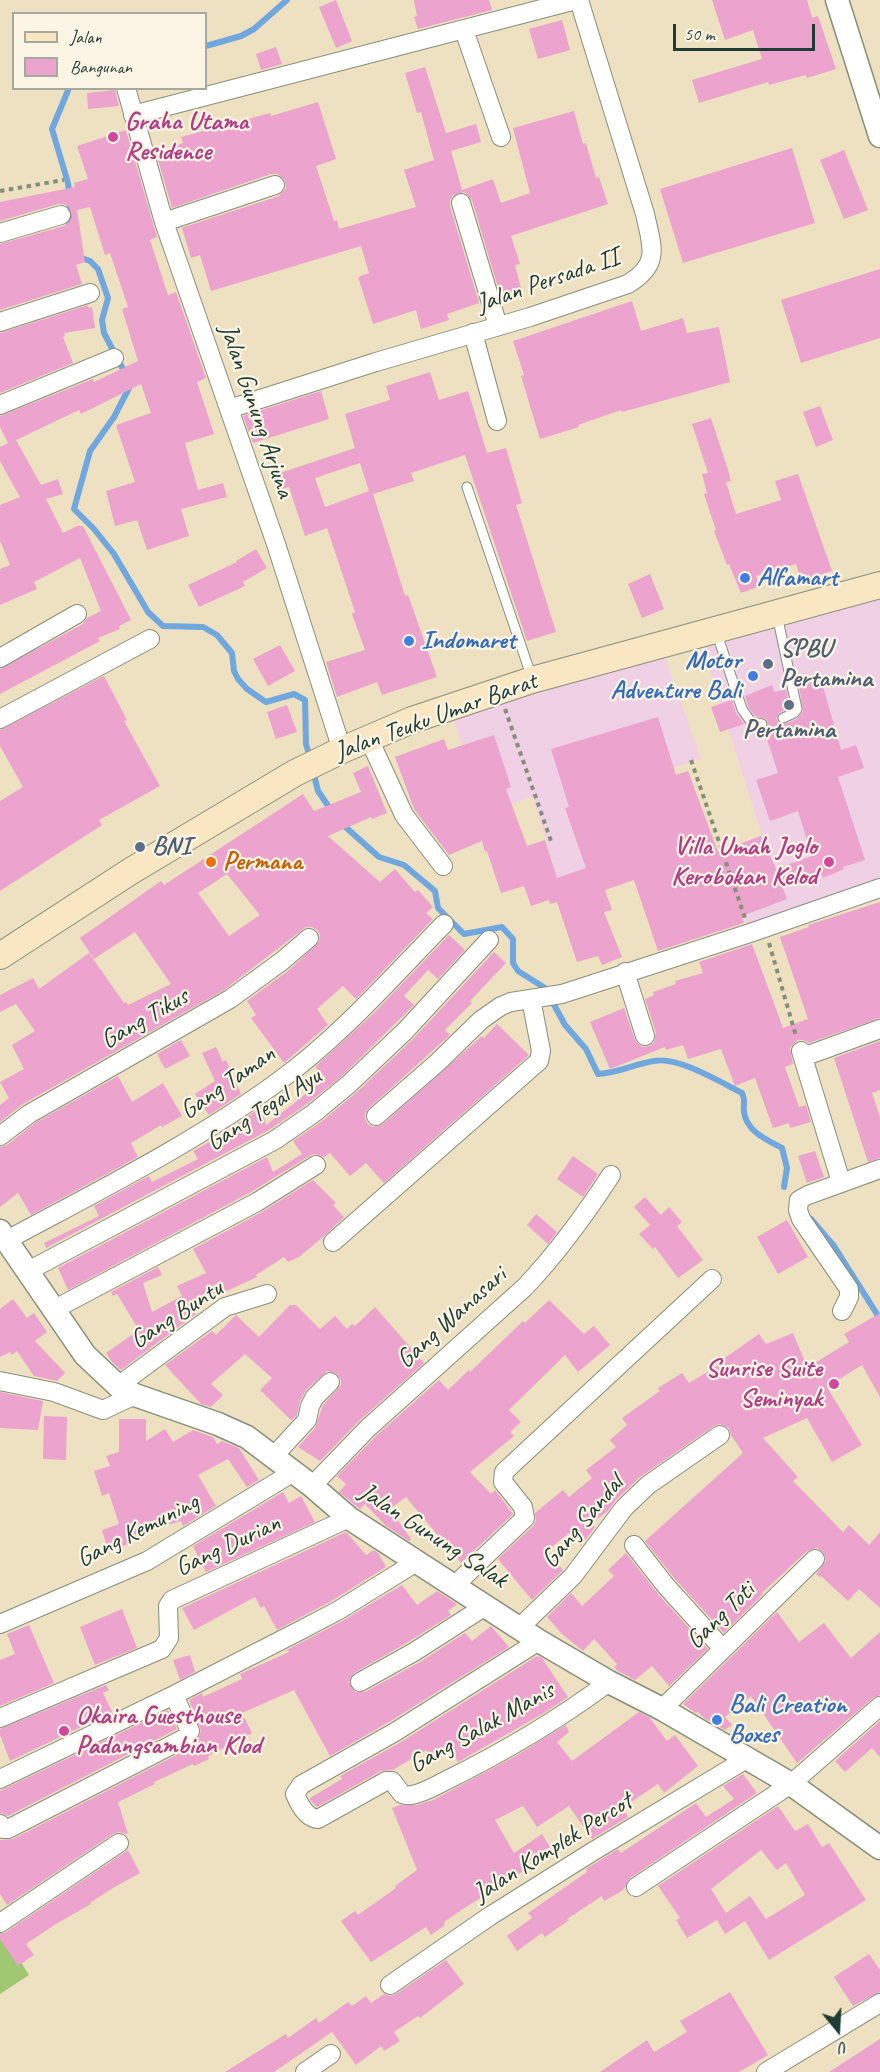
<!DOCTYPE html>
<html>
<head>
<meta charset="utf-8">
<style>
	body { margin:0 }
	#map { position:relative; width:880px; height:2072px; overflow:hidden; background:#eee1c1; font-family:Caveat,sans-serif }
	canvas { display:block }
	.legend { position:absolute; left:12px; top:12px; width:195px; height:78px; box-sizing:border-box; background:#fcf5e5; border:2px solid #a4ab9e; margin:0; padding:8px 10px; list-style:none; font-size:18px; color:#1f3d34 }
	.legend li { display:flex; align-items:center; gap:12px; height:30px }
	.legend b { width:30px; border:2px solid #a4ab9e }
	.north { position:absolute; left:808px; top:2000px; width:60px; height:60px; -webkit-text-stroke:4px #fcf5e5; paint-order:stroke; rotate:162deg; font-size:16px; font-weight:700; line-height:24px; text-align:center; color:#1f3d34 }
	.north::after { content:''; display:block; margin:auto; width:21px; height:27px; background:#1f3d34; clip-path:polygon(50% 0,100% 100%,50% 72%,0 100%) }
	.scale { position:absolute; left:673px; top:24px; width:142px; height:27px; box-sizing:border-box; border:3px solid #1f3d34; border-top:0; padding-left:8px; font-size:18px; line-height:21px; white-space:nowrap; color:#1f3d34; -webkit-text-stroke:4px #fcf5e5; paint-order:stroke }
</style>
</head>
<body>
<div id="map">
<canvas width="880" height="2072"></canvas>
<ul class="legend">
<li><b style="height:8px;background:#f9e7c3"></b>Jalan</li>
<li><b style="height:16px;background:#eca3ce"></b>Bangunan</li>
</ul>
<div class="north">U</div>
<div class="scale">50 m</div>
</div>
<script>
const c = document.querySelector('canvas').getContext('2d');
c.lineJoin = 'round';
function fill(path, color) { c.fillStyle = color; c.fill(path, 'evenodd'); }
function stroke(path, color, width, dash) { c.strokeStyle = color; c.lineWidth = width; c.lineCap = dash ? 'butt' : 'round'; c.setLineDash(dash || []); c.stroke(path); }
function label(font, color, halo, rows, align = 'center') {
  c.font = font + ' Caveat,sans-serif'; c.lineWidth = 4.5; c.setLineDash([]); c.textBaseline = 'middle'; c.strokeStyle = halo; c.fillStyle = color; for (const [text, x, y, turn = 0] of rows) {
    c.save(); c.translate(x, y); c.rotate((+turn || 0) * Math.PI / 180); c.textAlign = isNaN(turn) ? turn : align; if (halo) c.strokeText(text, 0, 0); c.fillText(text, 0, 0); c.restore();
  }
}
fill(new Path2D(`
	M880,573V881L748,928L724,850L762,835L699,637Z
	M662,649L701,759L611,788L603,885L564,899L533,797L483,812L453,718Z`), '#f0d0e5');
fill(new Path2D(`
	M2,1932L29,1975L0,1994V1933Z`), '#a0c873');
stroke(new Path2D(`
	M206,46L241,36L254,29L287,0
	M69,230L70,199L68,183L52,129L69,88
	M79,257L90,261L98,269L108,298L102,320L104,333L126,375
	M129,385V388L114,417L90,451L74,509L94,529L114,554L148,612L163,626L203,627L217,635L232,653L234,671L238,679L247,689L266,702L294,694L305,700L306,744L310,758
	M313,771L318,791L331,810
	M341,823L379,857L404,865L435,891L438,908L464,934L502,927L513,939V963L518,971L545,988L565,1025L586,1049L598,1074C619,1073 634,1064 654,1061C678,1056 720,1082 742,1093C746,1100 743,1104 744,1112C746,1131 767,1140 782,1148L787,1168L784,1187
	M811,1219L834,1246L880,1319`), '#6fa7de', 6);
fill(new Path2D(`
	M336,0L352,41L336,48L319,7Z
	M414,0H489L492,10L418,29L414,17L417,16Z
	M712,0H807L812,18L818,16L836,69L807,78L806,75L769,85L768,82L699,103L692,80L762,59L753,30L725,40Z
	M562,20L570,50L538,59L529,29Z
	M276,47L282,64L261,70L256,54Z
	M425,67L446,133L476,124L481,142L451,151L462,190L493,179L501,203L530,193L513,128L574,111L583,144L586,143L596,178L599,177L608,204L511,236L520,264L515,265L523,296L502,301L472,200L464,192L453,195L450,200V206L479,303L447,314L449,320L421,329L416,310L373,324L358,277L369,273L361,246L211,291L200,255L191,258L182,228L178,229L279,196L286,188L285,181L278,174H271L172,208L156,153L183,143L181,137L270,113L271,116L318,102L336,159L316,166L334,221L337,220L339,229L416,207L404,170L434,160L421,112L417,113L405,73Z
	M115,90L119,106L88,109L87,93Z
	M126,130L157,237L150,240L168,295L176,292L206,378L197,382L214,434L185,443L198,490L223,483L227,497L181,509L189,536L147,550L137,520L115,526L106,491L135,482L116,425L151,413L141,384L81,414L79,410L16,440L41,485L58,479L63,494L46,499L63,533L77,526H83L131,620L119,626L120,629L98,638L100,641L0,694V669L83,624L87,618L101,611L80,558L34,582L37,589L0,605V569L10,565L0,541V505L20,497L0,461V447L8,443L0,427V416L93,379L94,382L138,361L122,309L128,307L110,253L105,255L90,207L77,210L85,262L76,265L82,284L0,310V244L64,226L69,222L72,217L69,207L64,204H58L0,221V202L75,187L74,183L88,179L77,146Z
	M792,148L815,223L683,263L660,189Z
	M844,150L868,210L844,219L820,160Z
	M880,269V338L801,363L781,300Z
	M632,301L641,331L683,318L687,333L719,327L730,382L622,412L621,410L578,425L579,427L540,439L521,376L524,375L513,341Z
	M88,305L89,308L92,307L95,328L64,333L65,336L63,337L73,363L0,393V333Z
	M430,372L439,400L468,391L487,453L506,448L522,503L516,505L556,632L527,641L465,455L411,473L414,481L373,494L405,596L408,595L437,677L382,695L377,682L337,697L326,662L365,650L352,614L355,612L327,528L305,536L289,487L282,489L277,474L355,448L345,414L390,400L386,386ZM360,463L369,491L325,507L315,478Z
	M321,391L329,419L253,443L243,416Z
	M820,406L833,440L816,447L803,412Z
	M711,418L729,473L731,481L726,482L736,514L781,500L775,481L798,474L832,571L801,581L796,564L756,576L760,586L741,593L729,564L727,565L714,531L716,530L704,494L707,493L702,474L708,473L692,424Z
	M256,549L267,568L243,582L245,586L199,607L188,585L237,562L236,561Z
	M650,574L664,609L642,618L628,584Z
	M280,645L295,671L268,686L253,659Z
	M104,676L127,720L124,721L160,786L99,820L102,825L0,891V801L23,787L0,746V730Z
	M821,679L841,750L856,745L864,768L838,777L865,860L843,867L844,869L823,878L820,872L782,886L787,899L742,916L744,923L658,951L634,880L605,890L612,910L604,912L622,957L602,965L598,956L577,962L557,902L550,904L549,900L531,906L524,886L501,893L487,851L485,852L482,841L449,855L414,809L395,757L444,739L448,750L494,735L511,787L506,789L527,846L545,840L557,878L586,868L565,808L569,807L551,749L658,717L676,775L688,771L718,852L761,836L776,869L812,856L798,811L770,821L756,780L778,773L764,730L767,728L768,722L766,719L755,716L748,706L745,696L772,685L775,692L786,689L790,707L780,712L776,718L779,723L785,724L797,719L803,711L799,685Z
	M732,700L736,713L744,724L720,732L711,707Z
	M287,705L297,732L276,739L267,712Z
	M368,766L387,813L372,819L371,817L328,836L380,882L395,869L415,892L418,890L433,907L426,913L433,919L356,999L343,986L317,1009L328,1025L284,1063L251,1018L256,1015L247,1001L289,970L319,942L320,935L317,930L312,927H306L224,990L23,1104L0,1122V1105L9,1098L0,1082L24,1069L12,1045L35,1031L16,1004L0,1012V995L33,978L39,989L89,953L124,1003L126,1002L128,1005L171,984L135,932L94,959L80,938L161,881L164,885L303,794L314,811L361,792L353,773ZM227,874L260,915L229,936L198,893Z
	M880,902V1018L809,1043L803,1040H797L790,1048L793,1064L785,1067L799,1107L806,1105L811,1122L790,1128L789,1123L773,1128L755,1078L735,1086L721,1049L688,1059L683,1045L666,1050L665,1047L610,1069L590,1022L624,1008L635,1040L642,1047L649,1046L654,1043L656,1033L645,999L654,995L653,992L676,984L675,981L703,973L699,962L752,944L783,1028L808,1019L780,937L809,927L808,925Z
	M449,935L465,950L438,979L428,970L404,996L414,1005L342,1076L307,1104L269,1130L46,1248L44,1243L99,1216L94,1206L149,1176L152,1182L198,1159L193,1151L222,1135L261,1107L266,1125L326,1078L315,1067L373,1014Z
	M494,952L506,963L470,1001L472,1003L445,1030L450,1035L369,1108L365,1113V1119L368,1124L373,1127L383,1124L482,1036L484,1038L497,1024L529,1055L384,1183L366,1163L350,1176L330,1153L324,1157L316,1154L311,1155L251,1192L68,1290L58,1268L267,1157L273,1172L302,1154L293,1141L321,1122L357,1092L413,1039Z
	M181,1040L190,1056L165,1069L157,1054Z
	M880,1041V1090L872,1093L880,1117V1158L868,1162L834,1058Z
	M216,1047L223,1062L226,1060L241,1094L209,1115L195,1094L215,1081L202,1053Z
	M118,1076L132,1102L163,1083L182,1116L162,1127L161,1125L131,1143L138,1157L31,1215L18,1193L0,1207V1147L7,1145L35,1123Z
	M815,1151L824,1177L807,1183L798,1156Z
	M573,1156L598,1174L583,1197L557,1179Z
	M313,1180L336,1203L333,1205L344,1217L323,1237L299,1257L288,1262L284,1257L256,1275L257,1277L190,1308L196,1314L121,1370L112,1362L106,1353L139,1330L117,1294L113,1296L111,1292L158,1267L162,1275L143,1283L152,1312L182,1296L177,1286L206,1273L193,1249L262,1212Z
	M645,1197L661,1215L669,1207L682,1222L677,1226L703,1260L678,1278L655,1247L653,1249L639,1234L650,1225L634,1207Z
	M536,1214L557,1232L548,1244L527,1225Z
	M787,1220L808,1257L778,1274L757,1237Z
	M13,1299L27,1318L34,1313L47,1332L35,1341L65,1373L57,1381L34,1376L17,1351L12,1355L10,1352L0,1357V1309Z
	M549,1300L584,1334L594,1326L610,1345L578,1372L565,1355L509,1410L521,1422L510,1432L514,1436L470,1472L491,1494L495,1490L513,1514L461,1563L406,1497L390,1509L411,1539L409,1541L386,1526L365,1504L360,1509L339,1492L346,1484L337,1476L376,1436L439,1380L448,1390L469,1370L470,1372L523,1321L525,1323Z
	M290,1305H296L320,1329L335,1316L347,1329L352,1324L355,1326L375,1307L424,1363L360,1420L320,1461L298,1447L315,1428L323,1405L341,1385V1380L337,1374L327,1371L306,1390L300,1401L297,1415L291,1420L260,1390L272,1378L245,1354L211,1384L223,1395L211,1407L201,1404L165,1365L212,1331L216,1335L236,1315L259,1337Z
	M880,1313V1397L862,1365L827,1387L862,1445L832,1462L807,1418L763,1438L798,1477L793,1481L843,1532L849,1525L869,1545L880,1532V1608L859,1589L848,1601L821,1576L820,1577L816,1574L826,1561L823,1552L817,1548L807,1551L762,1593L763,1594L724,1633L675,1579L645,1541L743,1453L731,1435L729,1428L720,1424L714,1426L640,1477L616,1500L608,1511L592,1523L595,1527L581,1546L569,1533L547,1551L563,1570L532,1600L498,1559L533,1526L536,1521L535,1513L563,1490L569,1497L592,1478L586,1470L616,1447L610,1440L627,1425L622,1418L660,1391L658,1388L682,1373L689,1383L717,1366L716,1364L759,1334L766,1344L793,1333L806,1364L811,1361L813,1364L849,1342L844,1334Z
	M0,1392L43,1401L38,1430L0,1428Z
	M44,1416L67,1417L66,1460L43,1459Z
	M119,1419H146V1441L165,1429L173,1442L193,1430L213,1437L217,1444L222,1441L239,1448L259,1480L247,1487L228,1459L198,1475L216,1506L183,1526L181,1521L128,1537L129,1544L108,1550L102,1530L119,1524L109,1493L102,1496L94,1471L110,1466L106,1456L119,1452Z
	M283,1492L289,1503L301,1496L315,1522L206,1572L193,1546Z
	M346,1532L366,1555L374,1550L378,1553L386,1567L333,1600L277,1630L264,1606L261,1608L255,1597L194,1630L182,1608Z
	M626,1553L658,1594L708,1649L669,1686L652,1666L635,1680L618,1671L614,1667L617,1664L594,1639L583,1651L562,1634L547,1617L571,1593L582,1606L614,1576L608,1570Z
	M402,1585L417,1605L437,1591L457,1604L448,1611L451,1615L408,1642L354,1673L349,1682L355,1692H365L420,1662L465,1633L472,1641L491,1626L509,1647L389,1722L330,1756L294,1690L242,1713L252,1733L208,1756L209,1759L194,1766L193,1764L154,1782L155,1784L118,1802L128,1834L119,1832L113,1834L7,1905L0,1894V1840L13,1839L192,1747L197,1742L201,1731L189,1700L202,1693L203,1697L242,1679L240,1674L289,1652L287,1650L344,1620Z
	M122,1609L137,1648L95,1665L80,1627Z
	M777,1612L799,1642L824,1623L851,1658L880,1632V1695L873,1698L797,1763L751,1696L725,1717L732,1725L725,1730L704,1718L698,1712L696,1713L683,1704Z
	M29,1625L54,1683L0,1706V1660L15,1654L7,1634Z
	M190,1655L195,1672L180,1680L173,1660Z
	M537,1656L542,1658L568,1697L544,1713L458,1762L449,1747L431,1758L426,1750L393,1770L381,1771L317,1807L310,1800V1798L342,1779L340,1776L401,1742Z
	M106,1685L109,1690L103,1693L112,1712L10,1761L0,1735V1729Z
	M168,1710L177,1729L8,1816L0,1813V1791Z
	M639,1712L650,1718L667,1741L675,1735L698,1766L664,1793L658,1784L622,1808L628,1817L592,1839L569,1806L537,1827L523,1806L495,1820L514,1853L542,1834L550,1847L522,1866L525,1870L463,1909L444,1922L445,1925L431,1935L426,1927L371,1962L341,1921L355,1911L358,1915L396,1888L395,1886L417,1870L392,1808L400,1805H417L433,1800L514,1757L566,1725L569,1732L557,1742L572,1761Z
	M880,1721V1757L872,1748L845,1772L835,1761Z
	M743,1774L757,1793L630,1878L625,1888L620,1892L604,1901L602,1896L567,1919L569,1920L545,1937L542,1933L517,1951L507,1936L532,1918L528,1913L587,1872L586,1869L618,1849L621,1853L696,1803L706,1817L734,1799L723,1786Z
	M778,1806L795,1831L808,1824L822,1847L829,1843L866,1900L769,1960L745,1921L725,1934L717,1920L687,1938L676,1920L680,1918L658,1886ZM761,1850L777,1870L786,1863L805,1895L766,1919L750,1896L726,1913L711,1889Z
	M128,1850L140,1873L113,1888L90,1903L91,1904L56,1924L26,1944L34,1955L18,1966L0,1939V1934L6,1932Z
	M869,1954L880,1970V1992L853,2006L834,1977Z
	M446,1960L464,1984L420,2018L418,2016L394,2032L400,2041L384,2051L381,2046L356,2065L332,2032L274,2072H225L286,2034L288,2038L316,2018L319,2023L348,2002L352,2006L366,1996L371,2003L384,1994L390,1996L396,1994Z
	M730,1992L768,2055L739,2072H600L647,2040L654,2052L687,2032L680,2021Z
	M880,2039V2072H829Z`), '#eca3ce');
const service = new Path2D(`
	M467,487L532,678
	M777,615L797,709L794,713L783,718
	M716,631L742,709L751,722L762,724`);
const minor = new Path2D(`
	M464,30L501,137
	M126,88L164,222L276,544L342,750
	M133,115L576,0
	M461,203L498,326
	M164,222L275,185
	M0,233L61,215
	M0,322L90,293
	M473,333L497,421
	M0,405L114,358
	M229,409L376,362L530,317L628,284C661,264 652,247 645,214L579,0
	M0,658L77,614
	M0,719L150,639
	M369,739L404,815L443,866
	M625,972L645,1036
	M801,1051L841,1182
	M803,1057L880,1029
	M376,1116L438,1062L481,1020L501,1006L511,1002L562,994L750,933L880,888
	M0,1136L29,1114L230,999L282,961L309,938
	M7,1240C100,1190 194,1143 279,1081C341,1036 391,978 444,924
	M333,1242L539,1061L541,1051L531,999
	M28,1271L275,1140L314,1113L349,1084L405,1031L489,940
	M53,1310L257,1202L316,1165
	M842,1311L849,1297V1289L801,1219L798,1210L799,1200L808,1195L880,1169
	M0,1381L54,1392L103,1410L135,1395
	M118,1386L225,1307L267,1294
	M272,1458L307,1420L310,1406L314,1398L330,1382
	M312,1486L368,1428L525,1287C558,1252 585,1215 611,1175
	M634,1545L666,1586L723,1649
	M455,1585L525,1518L523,1507L503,1482L504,1472L712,1279
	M0,1624L147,1561L292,1473
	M519,1628L573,1576L624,1508L648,1485L720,1435
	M539,1641L395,1732L301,1785L295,1794C299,1804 306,1818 318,1819L386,1781H392L402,1794C405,1795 408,1796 411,1795C422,1794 435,1786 445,1781C502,1753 558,1720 609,1682
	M360,1682L414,1652L487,1605
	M662,1709L815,1559
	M0,1718L162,1649L169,1638L168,1606L172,1600L349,1518
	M0,1779L174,1695L301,1630L339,1610L418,1561
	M0,1824L3,1829H8L187,1737L190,1731L174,1695
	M636,1887L791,1784L880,1706
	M0,1923L119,1843
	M390,1985L490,1916L592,1852L748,1758
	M305,2072L331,2054
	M766,2072L880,2003`);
const tertiary = new Path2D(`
	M837,0L880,136
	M0,1231L85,1355L118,1386L135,1395L218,1424L247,1437L312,1486L349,1518L539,1641L609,1682L662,1709L791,1784L880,1848`);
const secondary = new Path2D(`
	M0,956L131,871L295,773L342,750L412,720L532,680L880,585`);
stroke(service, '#868f7a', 11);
stroke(minor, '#868f7a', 20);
stroke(tertiary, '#868f7a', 25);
stroke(secondary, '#868f7a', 28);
stroke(new Path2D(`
	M0,191L64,180
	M505,709L551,841
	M691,760L745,918
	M769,943L796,1036`), '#868f7a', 4, [4.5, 4.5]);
stroke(service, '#fff', 9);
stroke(minor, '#fff', 18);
stroke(tertiary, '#fff', 22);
stroke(secondary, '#f9e7c3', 26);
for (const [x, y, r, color] of [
	[113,137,6,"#d1479c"],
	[745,578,6,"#3f7fe0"],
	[409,641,6,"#3f7fe0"],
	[768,664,6,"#5c6f8a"],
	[753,676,6,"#3f7fe0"],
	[789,705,6,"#5c6f8a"],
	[140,847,6,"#5c6f8a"],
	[211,862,6,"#e8710a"],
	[829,862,6,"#d1479c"],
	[834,1384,6,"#d1479c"],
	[717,1720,6,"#3f7fe0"],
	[64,1731,6,"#d1479c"]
]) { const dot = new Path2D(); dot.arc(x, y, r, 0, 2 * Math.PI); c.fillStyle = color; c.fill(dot); stroke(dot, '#fcf5e5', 2); }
label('bold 26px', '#b23c85', '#fcf5e5', [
	["Graha Utama",125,122],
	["Residence",125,152],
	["Villa Umah Joglo",817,847,"right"],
	["Kerobokan Kelod",817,877,"right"],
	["Sunrise Suite",822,1369,"right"],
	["Seminyak",822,1399,"right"],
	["Okaira Guesthouse",76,1716],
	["Padangsambian Klod",76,1746]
], 'left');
label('26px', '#1f3d34', '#fcf5e5', [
	["Jalan Persada II",548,281,-19],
	["Jalan Gunung Arjuna",256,411,71],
	["Jalan Teuku Umar Barat",436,717,-20],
	["Gang Tikus",145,1019,-30],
	["Gang Taman",228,1083,-35],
	["Gang Tegal Ayu",264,1110,-33],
	["Gang Buntu",177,1315,-33],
	["Gang Wanasari",452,1318,-42],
	["Gang Sandal",583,1522,-50],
	["Gang Kemuning",138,1531,-27],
	["Jalan Gunung Salak",433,1536,33],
	["Gang Durian",228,1546,-25],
	["Gang Toti",721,1616,-44],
	["Gang Salak Manis",482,1728,-29],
	["Jalan Komplek Percot",553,1848,-32]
]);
label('bold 26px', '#366cbe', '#fcf5e5', [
	["Alfamart",757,578],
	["Indomaret",421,641],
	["Motor",741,661,"right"],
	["Adventure Bali",741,691,"right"],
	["Bali Creation",729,1705],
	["Boxes",729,1735]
], 'left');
label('bold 26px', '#4e5e75', '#fcf5e5', [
	["SPBU",780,649],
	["Pertamina",780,679],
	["Pertamina",789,730,"center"],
	["BNI",152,847]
], 'left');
label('bold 26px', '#c56008', '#fcf5e5', [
	["Permana",223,862]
], 'left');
</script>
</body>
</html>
